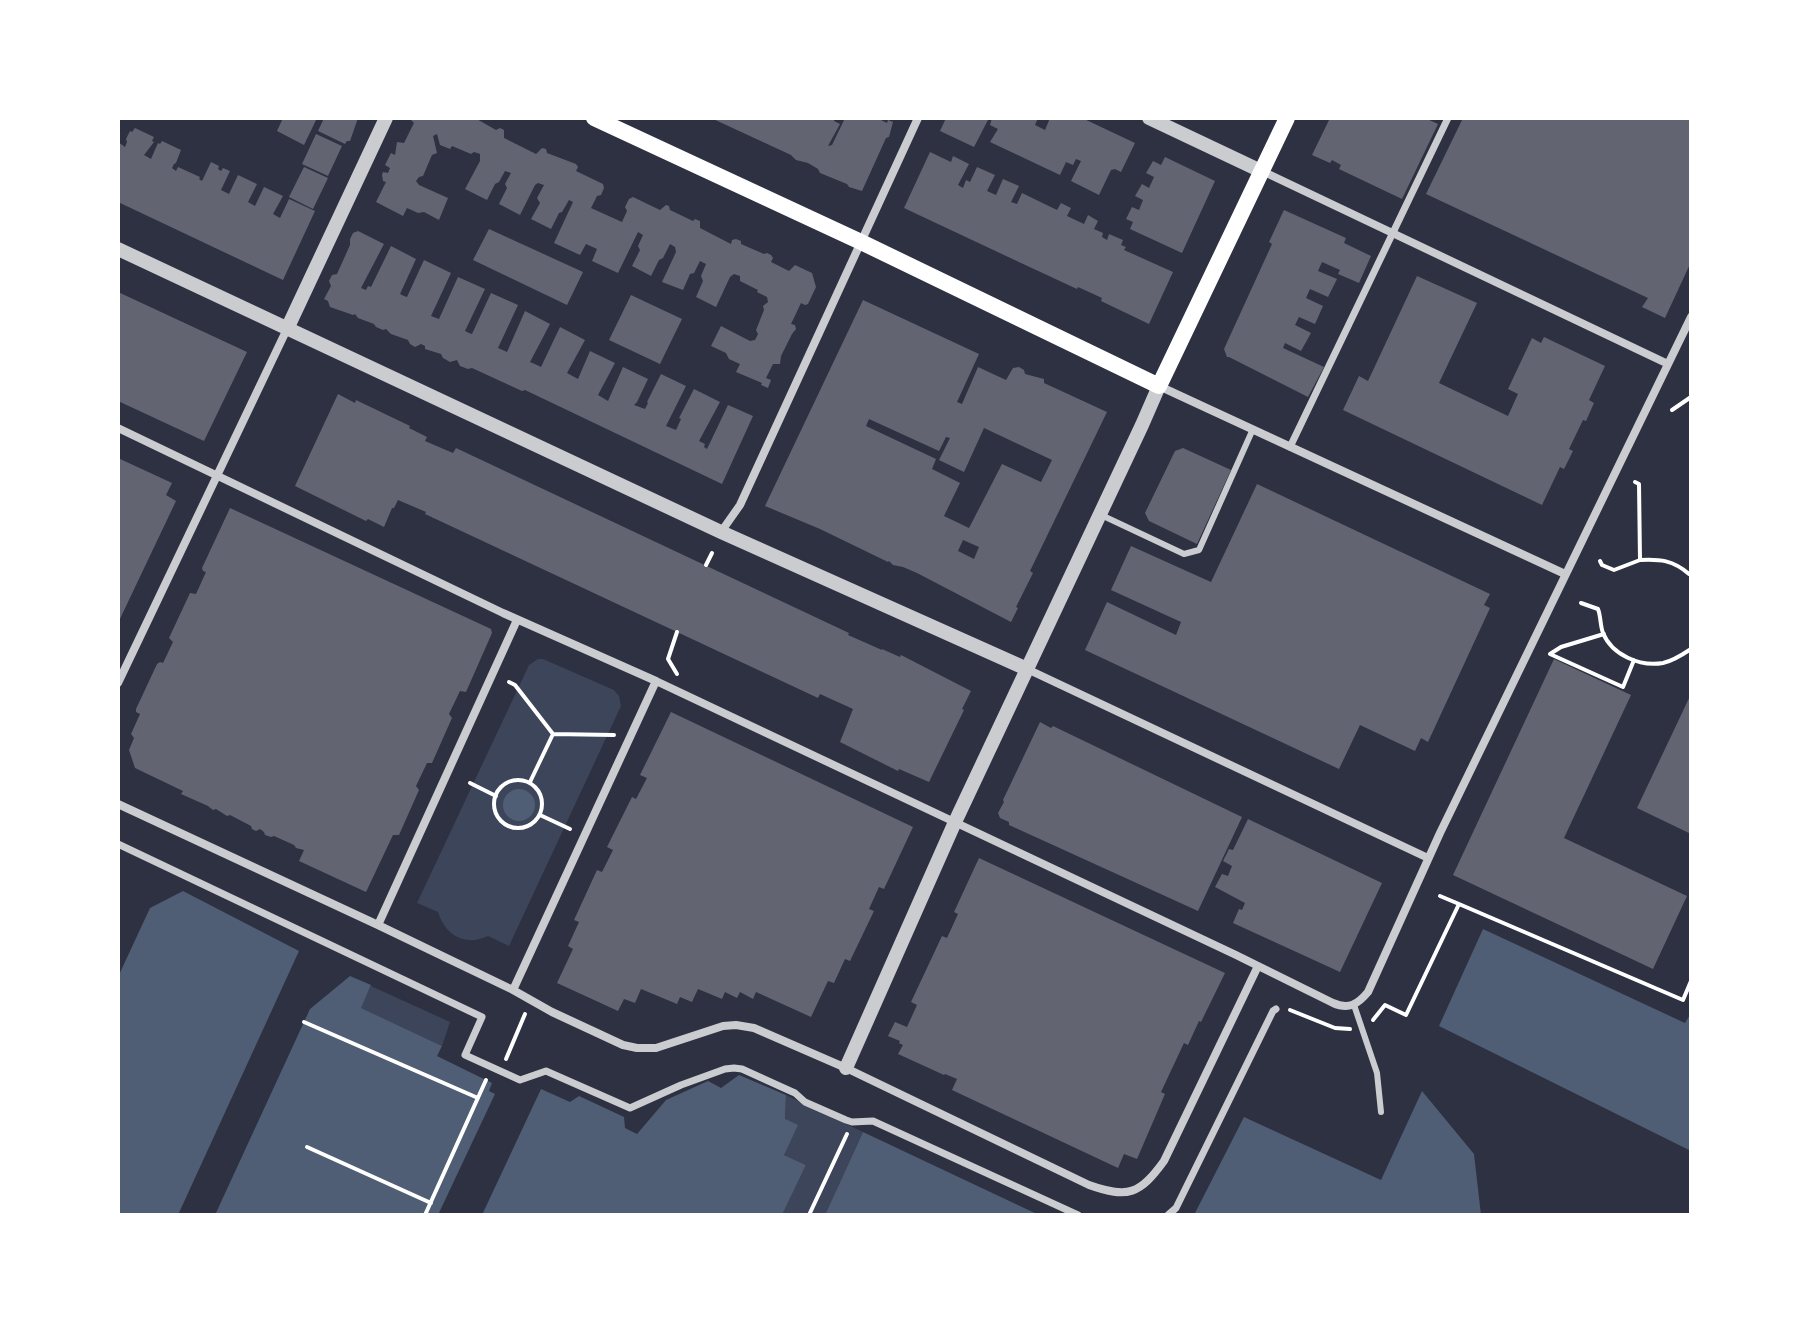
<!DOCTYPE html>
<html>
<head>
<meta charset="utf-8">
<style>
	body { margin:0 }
	#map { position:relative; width:1809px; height:1333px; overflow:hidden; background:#2d3142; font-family:"Fira Sans Condensed",sans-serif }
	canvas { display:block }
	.frame { position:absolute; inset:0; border:120px solid #fff; pointer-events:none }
</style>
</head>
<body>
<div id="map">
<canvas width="1809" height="1333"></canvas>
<div class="frame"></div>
</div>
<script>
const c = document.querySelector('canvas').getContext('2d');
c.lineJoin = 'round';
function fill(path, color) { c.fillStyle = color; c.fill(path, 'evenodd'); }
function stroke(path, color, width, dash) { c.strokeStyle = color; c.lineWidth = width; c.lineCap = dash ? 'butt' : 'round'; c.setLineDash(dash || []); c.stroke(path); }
fill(new Path2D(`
	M538,659H543L614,690L619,696L621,706L509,946L488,936C465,947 445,935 438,912L417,903L529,665Z
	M371,986L450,1022L442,1046L360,1008Z
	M786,1095L863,1132L825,1215H782L806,1165L784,1155Z`), '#3c4559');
fill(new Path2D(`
	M503 805a16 16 0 1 1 32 0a16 16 0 1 1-32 0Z
	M183,891L299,951L178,1215H118V977L150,908Z
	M1483,929L1685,1023L1691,1013V1151L1439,1026Z
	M350,976L371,985L361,1008L442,1046L437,1056L492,1083L489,1091L495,1094L438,1215H215L310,1009Z
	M739,1075L786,1095L785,1119L798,1125L784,1155L806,1165L782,1215H482L541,1089L570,1102L579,1096L624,1117L625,1128L637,1134L666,1100L708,1081L721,1088Z
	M1422,1091L1474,1154L1481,1215H1194L1244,1117L1381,1180Z
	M863,1132L1039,1215H825Z`), '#4f5d75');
fill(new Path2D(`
	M283,118H317L304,145L277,131Z
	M324,118H358L350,141H347L345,144L318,131Z
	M409,118H475L496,130L500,128L504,130V138L536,154L542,148L546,149L547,153L576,164L578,167L576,171L603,184L604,188L601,195L597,196L591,208L622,222L627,211L625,207L629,199L633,197L660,210L666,205L669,206L670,210L693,221L695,219L700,221V228L731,244L732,240L736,239L741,241V244L764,254L767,253L771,255L773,258L771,262L789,271L795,265L812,273L816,287L808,304L805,305L801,303L791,324L795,325L796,329L792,334L781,356L780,364H773L766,378L771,380L768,388L761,385L762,383L736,372L740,364L729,359L726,353L711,346L721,326L750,341L755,340L758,334L756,330L764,310L763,306L768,302L767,297L757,292L758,290L740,281V276L734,274L730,277L716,307L696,297L703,281L701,276L706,264L700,261L694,273L690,274L683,290L662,282L676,252L675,247L670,244L663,258L659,260L651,276L632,266L640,250L638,246L643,235L638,232L618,273L592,261L597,249L586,244L580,255L554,243L573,202L569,200L562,212L559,213L551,229L531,219L540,203L537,198L544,185L538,183L535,185L520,215L499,204L507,188L505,184L511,173L505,171L499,182L495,184L487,200L465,189L480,161V154L474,152L471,154L452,146L450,149L440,145L437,134L433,136L437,153L432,155L423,176L419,177L416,181L419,185L448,198L439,220L424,212L418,213L407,208L403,216L376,202L386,182L383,181L382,175L383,172L388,173L390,168L385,165L391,153L395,155L397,142L404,143L414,123Z
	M711,118H835L834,121L840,124L828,146L832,145L845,118H877L887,123L888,120L893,122L889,137L886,138L862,191L849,187L847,184L820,173L818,169L808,163L796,160L791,155Z
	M946,118H989L974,147L940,131Z
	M992,118H1038L1035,125L1045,130L1050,118H1082L1135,143L1121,172L1115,169L1111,170L1099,195L1071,181L1081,161L1076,159L1073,165L1066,162L1060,175L990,142L998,129L990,125Z
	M1330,118H1425L1438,124L1402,199L1339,169L1341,165L1332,160L1330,163L1312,155Z
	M1463,118H1691V262L1665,318L1642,307L1648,298L1426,194Z
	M135,128L154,137L152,141L154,142L144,155L151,159L158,143L160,144L162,141L181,150L176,163L174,164L172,168L176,171L178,167L200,177L199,179L202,181L211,162L219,166L218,169L221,171L223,168L230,171L221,190L229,194L238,175L257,184L248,202L255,206L264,187L283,196L273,214L280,218L289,199L315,211L283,280L118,202V142L125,147L127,142L126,139L130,131L132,132Z
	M316,134L342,146L328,176L302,164Z
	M930,152L951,162L953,156L969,164L958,185L963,188L966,180L970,182L977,167L995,175L987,191L996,195L1003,179L1019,186L1011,202L1017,204L1022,193L1057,210L1061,203L1071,208L1067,216L1084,224L1088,215L1098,221L1094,229L1103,233L1102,237L1107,240L1109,234L1123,240L1121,245L1126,247L1124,250L1173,272L1149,324L1101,301L1102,298L1078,287L1077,289L1021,263L904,208Z
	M1165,157L1215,181L1182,253L1130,229L1133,222L1126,219L1132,207L1139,210L1143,200L1135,196L1142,184L1149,188L1154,177L1146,173L1153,161L1161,165Z
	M304,167L328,178L313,209L289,197Z
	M1284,210L1346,238L1344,243L1371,256L1359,283L1338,274L1340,270L1322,262L1318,271L1337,279L1328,297L1310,289L1306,298L1323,306L1315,324L1299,317L1295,325L1311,333L1301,351L1285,343L1283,348L1324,367L1308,397L1229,357H1227L1224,349L1272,244L1269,242Z
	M489,229L583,272L567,305L473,260Z
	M358,231L384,244L361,288L366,290L368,286L371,287L391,246L416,259L400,294L404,296L407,297L424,260L451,273L431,316L439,319L458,277L485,289L465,331L469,333L472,334L491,293L518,305L498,348L507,352L525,311L550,324L530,362L537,365L541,367L560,327L585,340L567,373L578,379L590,351L615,363L598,395L608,401L623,367L648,379L637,402L634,405L645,409L648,403L647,402L661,374L686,386L666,426L676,430L681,419L679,418L694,389L720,402L699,441L705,444L704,447L707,449L728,405L753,416L722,484L525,390L522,391L472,368L468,369L460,366L457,360L450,362L443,358L441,354L425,349V346L421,344L415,347L410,344L408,340L391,334L386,329L383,330L376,327L374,324L358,318L355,314L353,315L330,307L328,301L324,299L331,286L329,281L332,275L337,274L350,245V239L353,233Z
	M1417,276L1477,303L1439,383L1508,416L1518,394L1508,389L1532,338L1541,343L1544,337L1605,366L1589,400L1594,403L1586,421L1583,420L1569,449L1573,451L1564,469L1560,467L1542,505L1343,410L1359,376L1368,381Z
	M118,292L247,352L204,441L118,401Z
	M631,295L682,319L660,364L609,340Z
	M863,300L979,354L957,402L962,404L978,367L1006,380L1013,368L1019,367L1024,370L1025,374L1044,379V383L1107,412L1030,571L1033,573L1016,607L1018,608L1011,622L917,573L903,567L893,565L889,561L888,562L820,529L765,506ZM869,419L939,451L946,437L950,438L939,460L964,472L984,428L1052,460L1041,482L1002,464L969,528L944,516L960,483L932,469L936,459L866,426ZM963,540L979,547L974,559L958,551Z
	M338,394L355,403L356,400L410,426L409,428L427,437L425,441L453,453L456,448L849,633L848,635L882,650V649L900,657L901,655L971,691L962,709L964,710L929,782L899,769L898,771L840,742L853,709L820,694L818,698L425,514L426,512L398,500L394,508H392L384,527L368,519L366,521L295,486Z
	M1183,448L1231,470L1197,544L1149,521L1145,513L1175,451Z
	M118,458L172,483L166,495L176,501L118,623Z
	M1257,484L1490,594L1484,605L1490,608L1428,742L1421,738L1415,751L1360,725L1339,769L1085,650L1107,602L1176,635L1181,622L1111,590L1131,546L1211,582Z
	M230,508L491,629L492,633L466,692L460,691L449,714L452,718L432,763H427L416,786L419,790L399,835H393L366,892L299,861L304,850L296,848L294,845L274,836L271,837L265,835L264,832L260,829L256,831L252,829L251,826L230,815L227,816L216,809L213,810L208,806L181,794L183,791L135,768L129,750L134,738L131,734L140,714L136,712V709L157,664L160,662L163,663L173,642L169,638L190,593L196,594L206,572L203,571L202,568Z
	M1554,659L1631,695L1564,838L1687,896L1653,969L1453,875Z
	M1691,694V834L1637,808Z
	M671,712L913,827L884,889L879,887L869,909L874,911L850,961L845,959L834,983L828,981L811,1017L756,992L753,999L740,992L737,998L725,992L722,999L698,989L692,1002L680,997L677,1004L641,989L635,1003L624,999L618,1011L557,983L573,949L568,946L579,922L574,920L597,870L602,872L613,850L607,847L632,797L636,799L647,778L640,775Z
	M1040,722L1051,728L1053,726L1242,817L1198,911L1009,825V822L1000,818L998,813L1004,802L1003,800Z
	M1248,819L1382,883L1340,972L1233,923L1239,909L1242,910L1245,903L1215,887L1222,874L1228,876L1232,866L1223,861L1229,849L1233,850Z
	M979,858L1225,973L1201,1022L1199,1021L1188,1045L1184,1043L1161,1092L1165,1094L1137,1159L1124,1154L1118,1168L952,1090L957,1079L945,1074L944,1075L898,1054L903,1045L899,1043L900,1041L888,1036L895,1022L907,1027L917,1005L911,1002L942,936L947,938L958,914L954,912Z`), '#626471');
stroke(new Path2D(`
	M1672,410L1691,397
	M1635,482L1639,484L1640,560C1660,559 1673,560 1689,574L1691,572
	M1600,561L1602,565L1614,570L1640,560
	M706,565L712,553
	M1581,603L1598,609C1601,617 1600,625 1603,633C1612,655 1640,667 1663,663C1673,661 1682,655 1691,649
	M1550,654L1623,687L1634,660
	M1550,654L1561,647L1604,634
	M677,674L668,659L677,632
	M509,682L515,685L553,734L614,735
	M494 804a24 24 0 1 1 48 0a24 24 0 1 1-48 0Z
	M530,782L553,734
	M470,783L496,796
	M540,815L570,829
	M1440,896L1459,904
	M1290,1010L1335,1028L1350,1029
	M1373,1020L1385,1005L1406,1015L1459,904L1683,1000L1691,981
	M304,1022L478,1098
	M506,1059L525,1014
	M307,1147L431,1203
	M425,1215L486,1080
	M809,1215L847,1134`), '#fff', 4);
stroke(new Path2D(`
	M1099,514L1184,554L1199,550L1253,429
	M1354,1005L1377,1073L1381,1112`), '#caccd0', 6);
stroke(new Path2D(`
	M1290,447L1448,118
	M118,844L482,1017L465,1055L520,1080L546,1071L630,1108L681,1085L725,1069L734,1068L742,1069L786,1089L795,1093L805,1102L846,1120L852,1122L873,1121L1078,1215
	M1168,1215L1176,1208L1273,1011L1276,1009`), '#caccd0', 7);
stroke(new Path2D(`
	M1262,171L1668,364
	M1159,386L1565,574
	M118,428L503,613L656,681L1236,955L1333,1003C1349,1010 1358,1004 1368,992L1440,833L1691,317
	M721,532L740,505L918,118
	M1027,669L1428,858
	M118,683L287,329
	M118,804L378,925L513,990L552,1012L623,1045L637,1048H656L723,1026L736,1025L754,1028L846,1068L1089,1185C1128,1199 1140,1194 1164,1161L1258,966
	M378,925L517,620
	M513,990L656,681`), '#caccd0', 8);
stroke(new Path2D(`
	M1149,118L1261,171
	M118,249L721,532L1027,669
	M287,329L386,118
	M846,1068L955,822L1142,425L1159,386`), '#caccd0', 14);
stroke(new Path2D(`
	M594,118L861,242L1159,386L1287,118`), '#fff', 16);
</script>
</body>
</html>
